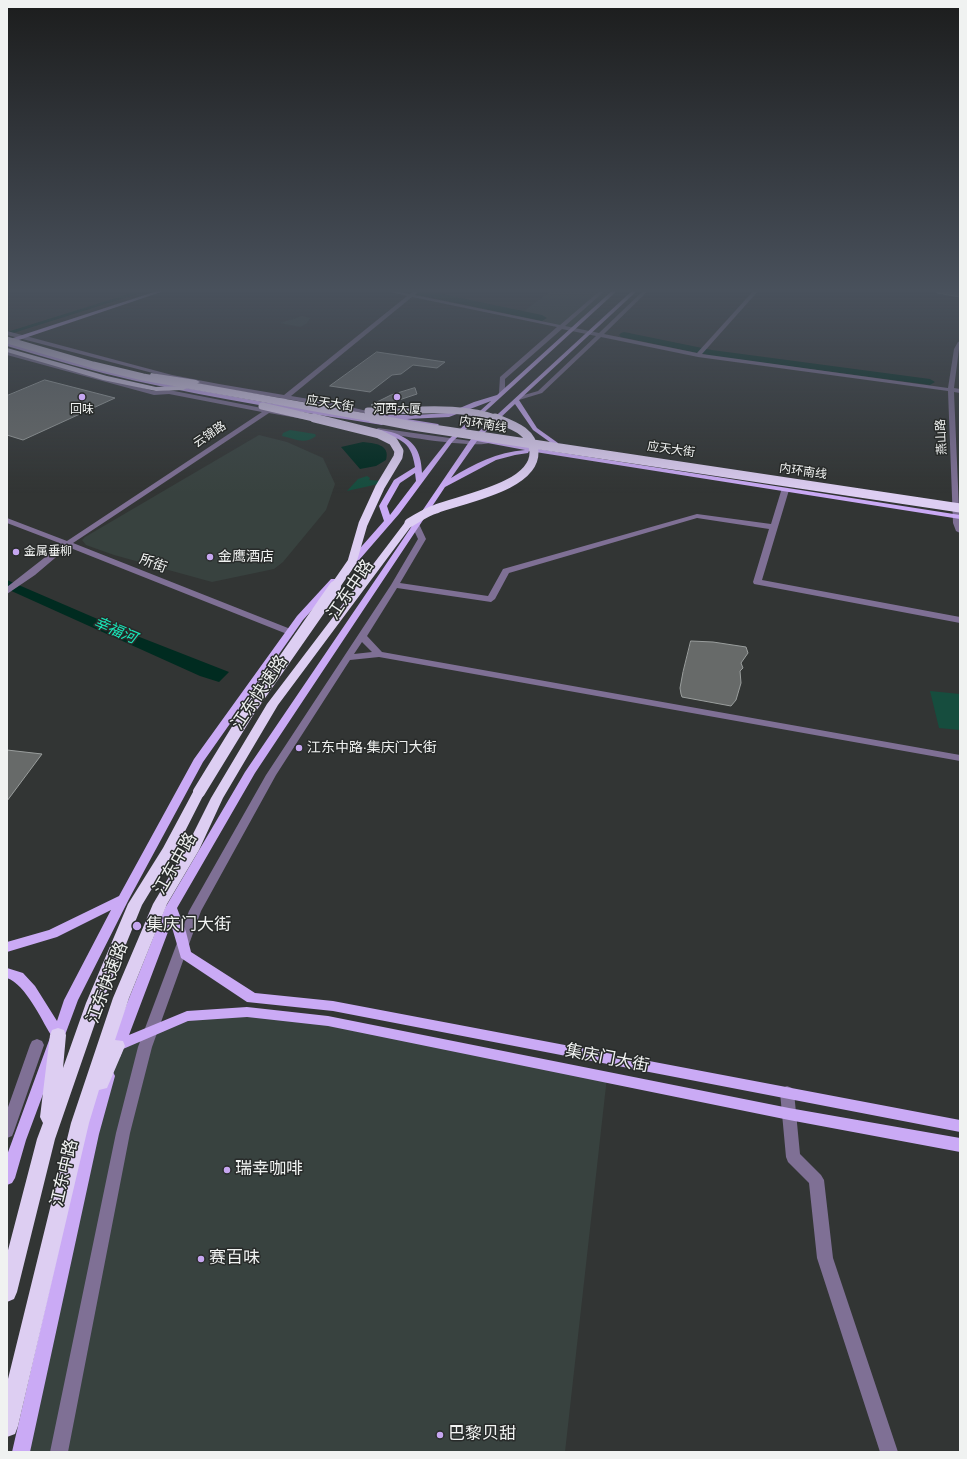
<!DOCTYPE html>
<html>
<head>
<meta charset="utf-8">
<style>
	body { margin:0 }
	#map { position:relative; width:967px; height:1459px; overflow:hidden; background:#323534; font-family:"Varela Round",sans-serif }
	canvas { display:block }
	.frame { position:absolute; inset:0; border:8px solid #f0f2f1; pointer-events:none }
</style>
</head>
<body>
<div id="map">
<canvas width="967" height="1459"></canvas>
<div class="frame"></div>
</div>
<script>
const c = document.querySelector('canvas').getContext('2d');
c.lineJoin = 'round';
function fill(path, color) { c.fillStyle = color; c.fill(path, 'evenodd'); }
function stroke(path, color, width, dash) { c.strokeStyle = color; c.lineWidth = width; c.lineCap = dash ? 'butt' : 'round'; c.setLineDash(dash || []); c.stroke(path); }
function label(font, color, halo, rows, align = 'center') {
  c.font = font + ' "Varela Round","Noto Sans SC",sans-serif'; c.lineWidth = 3; c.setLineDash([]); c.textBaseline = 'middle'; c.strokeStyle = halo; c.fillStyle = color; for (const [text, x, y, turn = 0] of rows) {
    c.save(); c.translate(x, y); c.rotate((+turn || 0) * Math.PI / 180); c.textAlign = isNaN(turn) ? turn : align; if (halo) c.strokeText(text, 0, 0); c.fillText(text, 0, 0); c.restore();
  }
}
fill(new Path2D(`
	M554,289H617L575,329L516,317Z
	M302,316L310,318L307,323L300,327L280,323Z
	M259,435L287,442L323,458L335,484L326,510L283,562L274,569L212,582L114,555L86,545L82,540L85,537Z
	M247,1012L328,1021L607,1077L565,1452H21L117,1046L187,1016Z`), '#38423f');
fill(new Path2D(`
	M290,430L315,434L316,436C304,445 296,439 282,436L283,433Z
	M367,476L370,478L369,480L383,481V483L347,491L358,479Z
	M930,691L960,694V730L939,728Z`), '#164d3e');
fill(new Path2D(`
	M145,289H153L7,335V332Z
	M363,442C373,443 391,444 386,460L376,466L360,469L341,447Z
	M7,580L137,636L229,672L219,682L200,676L7,589Z`), '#002b20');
fill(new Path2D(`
	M401,289H417L542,315L547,318L542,321L405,292Z
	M624,332L712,350L930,379L935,382L930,385L712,356L621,337L619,335L621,333Z`), '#002b20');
const building = new Path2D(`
	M937,289L960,290V297L937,293Z
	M377,352L445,362L437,368L413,365L401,374L392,375L370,392L330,386Z
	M45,380L115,398L23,440L7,435V396Z
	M415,388L417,394L399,400L389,406L371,405L391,395Z
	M691,641L713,642L746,647L748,653L741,663L743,668L740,671L741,683L736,700L731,706L682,697L681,694L680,688L683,672Z
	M7,750L42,754L7,801Z`);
fill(building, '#676a69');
stroke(building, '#9a9e9d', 1);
fill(new Path2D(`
	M377,289H386L410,294L416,289H421L415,295L560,325L602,289H607L565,326L599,333L645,289H650L604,334L697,353L755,289H760L702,354L948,388L954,349L958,342L960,341L954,388L960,389V393L954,392L960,533L956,531L953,523L948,391L698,357L601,337L542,393L519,400L516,398L517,397L538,391L596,336L562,329L505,379V393L502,395L499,393L500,377L557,327L412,297L291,396L333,403L380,414V416L287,399L273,410L309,418V420L269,413L73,543L293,630L294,632L293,634H287L68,547L35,575L7,594V587L62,544L7,523V518L67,541L262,412L169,394L154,395L7,355V351L154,391L169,390L267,409L281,398L219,388L172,378L7,335V331L172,375L219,384L284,395L407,296Z
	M378,428L471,441L488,440L491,442C481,450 392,435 376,431L375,430Z
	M782,488H785L789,490L762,580L960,617V623L754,584L753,582L769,529L697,518L509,573L495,599L491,602L397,588L367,636L382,652L960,755V761L379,657L350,660L276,775L201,911L152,1047L130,1133L68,1452H50L116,1133L138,1047L189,911L266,775L391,585L418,539L412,526L413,524H419L426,539L400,583L488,596L503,569L697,514L771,524ZM362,642L372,652L354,654Z
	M37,1039L42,1041L44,1045L14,1131L12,1136L7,1138V1110L30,1045L32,1041Z
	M787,1086L792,1088L794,1092L800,1154L821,1175L824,1180L833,1258L898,1452H880L817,1258L809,1183L788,1162L786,1157L780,1092L782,1088Z`), '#7f7095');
fill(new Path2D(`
	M163,289H170L10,343L105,370L166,384L258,401L382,421L385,423L382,425C300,412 218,399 136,381C93,371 50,359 7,346V340Z
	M614,289H619L453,441L399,514L353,567H347V563L384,521L379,506L394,480L415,467C411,438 397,438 373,432V430C379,429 385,431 391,432C414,439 421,450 422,473L449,439L491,401L449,417L407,419L438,424L439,425L436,427L396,421L393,418L378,417V415H415L448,413L474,402L497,395ZM415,473L416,481L390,515L387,506L400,483Z
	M634,289H639L519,400L537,428L558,443V445H554L533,430L515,404L480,437L545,450L960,515V519L529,451L528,453L515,455L496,460L445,487L255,773L177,908L186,932L191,952L255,993L333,1001L960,1120V1132L333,1011L247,1002L181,958L171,924L129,1035L187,1011L247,1007L328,1016L789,1108L960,1138V1152L789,1120L328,1026L247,1017L188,1021L123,1049L120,1057L115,1059L110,1057L108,1053L110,1046L165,908L245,772L471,439L470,438L474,436ZM477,441L525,450C497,452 474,464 451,478Z
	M331,579H337L338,581L303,620L203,762L129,899L78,1000L26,1140L15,1178L12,1183L7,1185V1155L51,1035C41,1019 26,985 7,978V968L23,973L35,986L57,1021L64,1000L111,910L57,937L7,952V942L49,930L119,896L194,759L297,616Z
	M108,1070L113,1072L115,1076L99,1134L30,1452H12L85,1134L101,1076L103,1072Z`), '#caaaf5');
fill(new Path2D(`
	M7,348L107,376L156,387L183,386L187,388L183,390L156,391L103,380L7,352Z
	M151,373L196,380L200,382L196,384L154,377L150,375Z
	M409,520L414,523L412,525L278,705L223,798L199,850L167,904L129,998L115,1040L123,1041L125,1046L107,1088L99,1090L89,1123L18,1426L15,1434L7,1437V1383L71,1123L113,998L153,904L185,850L211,798L267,704L406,521Z
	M199,788L204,789L205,792L176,849L142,905L102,1003L55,1139L17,1292L14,1299L7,1302V1254L37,1139L43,1123L40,1117L50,1035L52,1030L58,1028L64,1030L66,1035L63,1068L86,1003L128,904L163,848L193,792L194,789Z`), '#ddcef2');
stroke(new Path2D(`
	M7,340L93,365L143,377L377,419
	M262,406L318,419
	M368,411C410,412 458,404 498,419`), '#ddcef2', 7);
stroke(new Path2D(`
	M314,418L379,434L393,441L399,451L398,457L380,487L363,524L352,562L334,588
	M372,418L413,426L960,508
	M409,523C418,518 426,512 436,509C461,499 535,487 534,452C533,431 512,425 495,418`), '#ddcef2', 9);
stroke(new Path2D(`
	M199,792L248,712L335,587`), '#ddcef2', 12);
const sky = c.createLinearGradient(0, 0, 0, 493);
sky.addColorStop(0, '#1c1d1d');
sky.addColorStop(0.59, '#49515c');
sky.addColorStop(1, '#49515c00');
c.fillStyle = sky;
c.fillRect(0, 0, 967, 493);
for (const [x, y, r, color] of [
	[82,397,4,"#c6a6f0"],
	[397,397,4,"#c6a6f0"],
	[16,552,4,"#c6a6f0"],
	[210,557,4,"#c6a6f0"],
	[299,748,4,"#c6a6f0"],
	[137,926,5,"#c6a6f0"],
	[227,1170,4,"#c6a6f0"],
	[201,1259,4,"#c6a6f0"],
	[440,1435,4,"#c6a6f0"]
]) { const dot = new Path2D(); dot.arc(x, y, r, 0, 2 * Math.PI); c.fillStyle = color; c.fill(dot); stroke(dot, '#282b2a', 1.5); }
label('12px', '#f0f2f1', '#282b2a', [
	["应天大街",330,404,9],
	["内环南线",483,425,9],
	["云锦路",210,435,-34],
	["燕山路",942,437,-93],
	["应天大街",671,450,8],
	["内环南线",803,472,8]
]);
label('12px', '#f0f2f1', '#282b2a', [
	["回味",82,410],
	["河西大厦",397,410],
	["金属垂柳",24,552,"left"]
]);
label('14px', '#f0f2f1', '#282b2a', [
	["金鹰酒店",218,557],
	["江东中路·集庆门大街",307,748]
], 'left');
label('14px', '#f0f2f1', '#282b2a', [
	["所街",153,564,21]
]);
label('italic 15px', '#19e8ba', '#282b2a', [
	["幸福河",115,631,23]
]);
label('17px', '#f0f2f1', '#282b2a', [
	["江东中路",351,590,-56],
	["江东快速路",260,693,-56],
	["江东中路",176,864,-60],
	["江东快速路",108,983,-69],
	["集庆门大街",607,1059,11],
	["江东中路",65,1173,-77]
]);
label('17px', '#f0f2f1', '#282b2a', [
	["集庆门大街",146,926],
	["瑞幸咖啡",235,1170],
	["赛百味",209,1259],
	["巴黎贝甜",448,1435]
], 'left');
</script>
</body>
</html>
